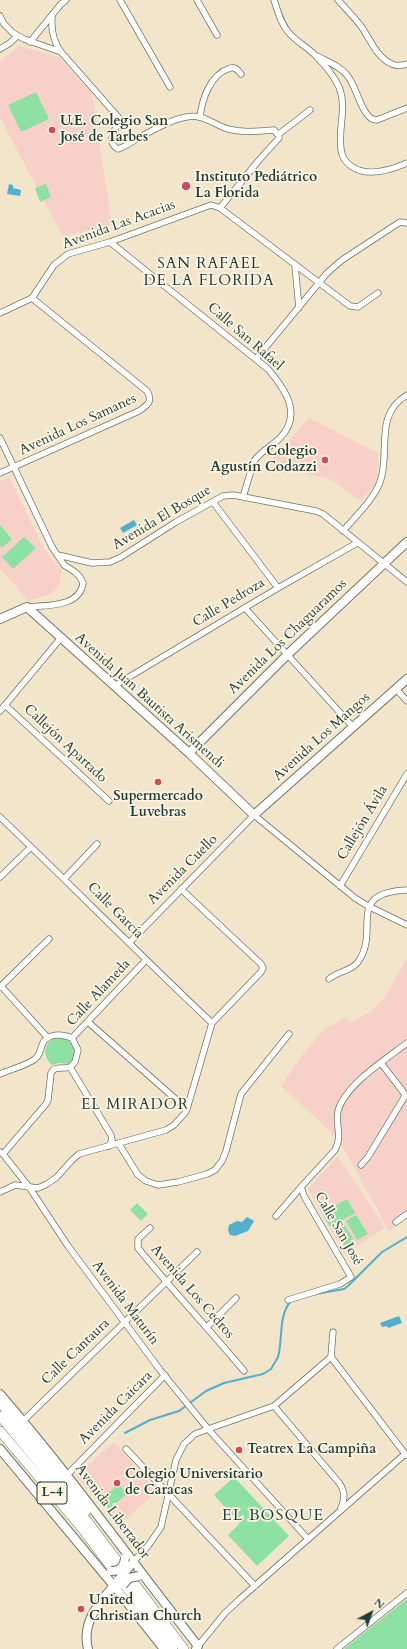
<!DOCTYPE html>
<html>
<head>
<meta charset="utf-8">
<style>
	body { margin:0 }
	#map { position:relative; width:407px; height:1649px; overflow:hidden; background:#f2e5c9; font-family:Cardo,serif }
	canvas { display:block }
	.north { position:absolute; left:351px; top:1593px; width:40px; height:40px; -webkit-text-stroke:3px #fcf5e5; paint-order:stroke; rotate:41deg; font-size:11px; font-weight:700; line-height:16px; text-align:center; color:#1f3d34 }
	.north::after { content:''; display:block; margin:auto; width:14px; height:18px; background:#1f3d34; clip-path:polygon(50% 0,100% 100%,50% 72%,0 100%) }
</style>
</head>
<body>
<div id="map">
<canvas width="407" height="1649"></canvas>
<div class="north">N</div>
</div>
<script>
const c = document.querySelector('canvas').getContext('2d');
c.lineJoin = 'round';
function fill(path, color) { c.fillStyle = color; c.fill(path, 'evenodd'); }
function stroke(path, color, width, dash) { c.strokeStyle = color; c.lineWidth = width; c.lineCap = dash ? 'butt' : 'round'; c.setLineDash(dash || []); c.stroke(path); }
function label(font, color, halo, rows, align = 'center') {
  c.font = font + ' Cardo,serif'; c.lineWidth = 3.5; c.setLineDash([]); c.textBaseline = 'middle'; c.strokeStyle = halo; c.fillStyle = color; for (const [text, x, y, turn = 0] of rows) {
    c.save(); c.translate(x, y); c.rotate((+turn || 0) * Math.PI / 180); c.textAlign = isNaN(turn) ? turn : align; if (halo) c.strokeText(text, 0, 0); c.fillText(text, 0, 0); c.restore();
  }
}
fill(new Path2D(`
	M19,46L59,57L92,93L112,225L63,237L15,146L0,117V61Z
	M309,418L378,453L377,482L361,501L330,479L268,464Z
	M9,477L44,549L62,571L59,586L51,594L29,601L0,569V480Z
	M407,958V1218L389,1231L342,1145L330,1131L281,1086L300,1058L319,1035L327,1028L346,1017L349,1023L367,1014L384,999Z
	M338,1156L385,1228L345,1254L308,1189Z
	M114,1442L157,1491L119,1525L76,1476Z`), '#f7d1c7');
fill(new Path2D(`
	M36,92L49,119L21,132L8,105Z
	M46,184L51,197L40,202L35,188Z
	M0,525L12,539L2,548L0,545Z
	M24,537L36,548L13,569L2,557Z
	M57,1037C73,1038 80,1053 69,1064L59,1063L52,1065C42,1056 43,1042 57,1037Z
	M347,1199L355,1213L330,1227L322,1213Z
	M137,1203L148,1214L141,1221L130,1210Z
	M356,1215L368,1234L357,1240L346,1221Z
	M344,1223L355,1242L345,1248L334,1229Z
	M234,1477L289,1536L257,1566L228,1535L240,1523L214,1495Z
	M119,1484L127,1494L109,1509L101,1499Z
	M407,1599V1649H344Z`), '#8de1a3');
fill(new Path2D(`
	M9,184L13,185V188L21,190L20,196L7,194Z
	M134,520L137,525L123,533L120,528Z
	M247,1217L254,1221L248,1231L235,1236L230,1235L228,1230L229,1225L237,1221L242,1222Z
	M399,1316L402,1323L388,1328L387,1326L382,1327L380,1323Z`), '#51afd0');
stroke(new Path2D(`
	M316,1294L344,1289L348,1286L382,1252L407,1237
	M125,1433L150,1420L179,1411L206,1391L224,1383L263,1374L271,1369L278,1357C283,1340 278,1315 291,1301`), '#51afd0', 2);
const street = new Path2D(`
	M120,0L170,87
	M197,0L217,35
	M274,0C278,12 281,24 289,33C297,42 307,47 315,55C324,64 334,76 339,87C348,110 336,133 342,154C343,158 347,163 351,166C367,178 391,170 407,163
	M338,0C346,9 354,17 361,26C370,39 377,58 392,64C397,67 402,65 407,64
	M0,16L4,24L13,33L24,39L61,52L119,118C118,129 104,141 118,149L123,147C141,137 179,112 199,117C209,119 218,126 228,129C243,133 258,131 274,130L279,136V138L259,160L220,208
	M52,17C51,30 53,41 61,52
	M30,42L61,4L66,0
	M0,49L10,43L17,36
	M317,56C328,62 340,66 347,75C357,87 360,111 372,119L377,120L407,108
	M200,117C202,100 210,75 228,69C234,66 237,69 241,74
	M279,134L310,110
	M110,242L268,369C285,389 303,414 280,438C272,446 261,451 254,461L243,497
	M295,266L299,308
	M0,313L32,298L54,265L68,254L110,242L211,205L220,208L350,306L358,307L378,293
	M256,359L327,273L342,260L400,222L407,223
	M0,438L52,547L64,565L75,572L80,577L83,583C80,608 45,605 27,607
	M0,473L139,411C148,405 153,401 147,391L32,298
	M213,502L278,588
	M343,531C355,517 374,499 380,482C391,453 373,415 407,395
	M58,555L92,563L110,562L121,557L176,522L223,496L233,495L316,511L323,514L407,582
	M245,608L353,727
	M114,686L278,588L357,543
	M396,689L407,701
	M5,705L109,801
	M0,711L60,639
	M0,817C71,885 140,955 212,1023
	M0,877L31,847
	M65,878L97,844
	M340,886L407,774
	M129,943L254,815L355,898L368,906L407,925
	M329,979C338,971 352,971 358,962C381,930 344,893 407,890
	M1,986L48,1038
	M0,987L49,939
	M88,1022L187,1109
	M70,1067L111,1135L112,1140L109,1146
	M0,1074C9,1070 28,1065 35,1059C40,1055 40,1051 42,1045C47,1032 62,1034 72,1038L146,960
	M119,1144L138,1175L146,1181L158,1185L178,1182L207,1174L215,1170L222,1161L226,1151L241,1094L289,1034
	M0,1152L3,1154L29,1187L68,1246L160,1370L208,1429L308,1539
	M3,1154L46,1104L48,1100L51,1073C55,1065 62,1070 70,1067L75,1062L78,1050L72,1038
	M361,1165L368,1157L405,1096L404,1093L381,1063
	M0,1192L15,1185L38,1188L47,1184L57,1177L72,1160L79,1154L166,1130L174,1125L185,1113L187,1109L212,1023L261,972L263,968L261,964L181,889
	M276,1216L301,1187
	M396,1222L407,1214
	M150,1228L138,1239V1248C172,1290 209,1329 244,1371
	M288,1300L340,1284L351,1277L304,1196L301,1187L335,1150C343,1135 335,1126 338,1111C345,1085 386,1059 407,1043
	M207,1327L236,1298
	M331,1357L406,1455
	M274,1406L340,1484C345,1493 345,1498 341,1508
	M23,1421L197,1252
	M126,1449L255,1586
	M67,1475L165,1375
	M133,1562L148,1546L161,1527L176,1460L184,1444L195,1434L208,1429L274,1406L331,1357L333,1332
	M198,1647V1646L225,1613L240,1599L405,1454
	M337,1649L407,1593`);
const secondary = new Path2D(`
	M0,619L27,607L189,753L254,815L407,679
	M189,753L287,655L407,542
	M0,1394C70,1475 132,1562 198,1646L196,1649
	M0,1449L114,1586L164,1649
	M88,1649C81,1621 100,1602 117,1582`);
const primary = new Path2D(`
	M0,1400L11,1418L86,1511
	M0,1416L87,1521L184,1649
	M0,1431L81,1527L173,1649`);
stroke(street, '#697868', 7);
stroke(secondary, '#697868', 10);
stroke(primary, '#697868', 10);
stroke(street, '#fff', 5.5);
stroke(secondary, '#fff', 8);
stroke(primary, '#fff', 9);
const secondaryBridge = new Path2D(`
	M111,1571C120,1571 124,1567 125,1558
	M118,1580L131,1565
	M123,1585L129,1578L139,1576`);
stroke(secondaryBridge, '#697868', 10, []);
stroke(secondaryBridge, '#fff', 8);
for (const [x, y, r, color] of [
	[52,130,4,"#d1495b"],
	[186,186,5,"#d1495b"],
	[325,460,4,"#d1495b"],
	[158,782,4,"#d1495b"],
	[239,1450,4,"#d1495b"],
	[117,1483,4,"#d1495b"],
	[81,1609,4,"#d1495b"]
]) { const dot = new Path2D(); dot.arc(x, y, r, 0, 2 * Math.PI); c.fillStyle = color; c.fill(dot); stroke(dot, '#fcf5e5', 1.5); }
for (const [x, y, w] of [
	[52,1493,30]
]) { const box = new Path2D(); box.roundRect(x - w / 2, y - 11, w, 22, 3); c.fillStyle = '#fcf5e5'; c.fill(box); stroke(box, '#1f3d34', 1); }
label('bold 13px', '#1f3d34', null, [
	["L-4",52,1493]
]);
label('bold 14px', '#1f3d34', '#fcf5e5', [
	["U.E. Colegio San",60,122],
	["José de Tarbes",60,138],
	["Instituto Pediátrico",195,178],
	["La Florida",195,194],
	["Colegio",317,452,"right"],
	["Agustín Codazzi",317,468,"right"],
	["Supermercado",158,797,"center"],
	["Luvebras",158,813,"center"],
	["Teatrex La Campiña",247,1450],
	["Colegio Universitario",125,1475],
	["de Caracas",125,1491],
	["United",89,1601],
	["Christian Church",89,1617]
], 'left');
label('14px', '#1f3d34', '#fcf5e5', [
	["Avenida Las Acacias",119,225,-20],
	["Calle San Rafael",245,337,41],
	["Avenida Los Samanes",78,425,-25],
	["Avenida El Bosque",162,518,-31],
	["Calle Pedroza",229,603,-31],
	["Avenida Los Chaguaramos",288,637,-44],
	["Avenida Juan Bautista Arismendi",149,701,42],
	["Avenida Los Mangos",322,737,-42],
	["Callejón Apartado",65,744,43],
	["Callejón Ávila",363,823,-59],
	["Avenida Cuello",183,870,-45],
	["Calle García",115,911,45],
	["Calle Alameda",99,993,-47],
	["Calle San José",338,1229,60],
	["Avenida Los Cedros",192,1292,49],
	["Avenida Maturín",125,1303,53],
	["Calle Cantaura",76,1352,-44],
	["Avenida Caicara",116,1408,-45],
	["Avenida Libertador",112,1512,53]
]);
c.letterSpacing = '1px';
label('15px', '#1f3d34', '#fcf5e5', [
	["SAN RAFAEL",209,265],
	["DE LA FLORIDA",209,282],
	["EL MIRADOR",135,1106]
]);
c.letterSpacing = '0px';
c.letterSpacing = '1px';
label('16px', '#1f3d34', '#fcf5e5', [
	["EL BOSQUE",273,1516]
]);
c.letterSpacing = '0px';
</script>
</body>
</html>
